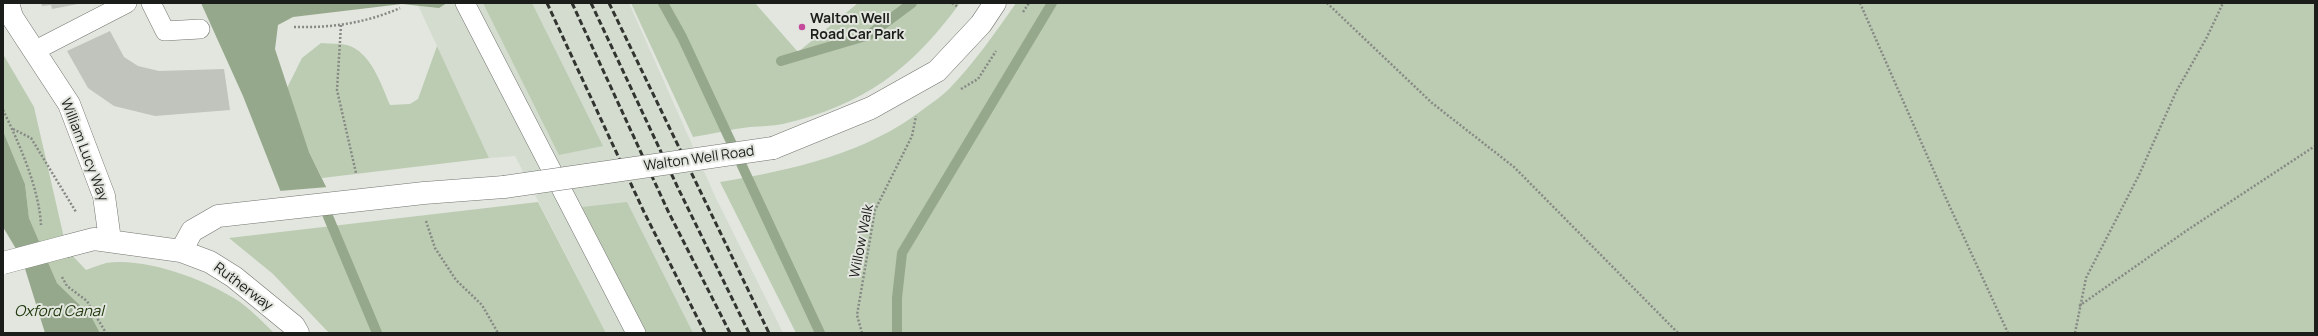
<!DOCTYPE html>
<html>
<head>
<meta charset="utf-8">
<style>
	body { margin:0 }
	#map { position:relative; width:2318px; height:336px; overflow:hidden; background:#e2e6df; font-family:Manrope,sans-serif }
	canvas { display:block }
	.frame { position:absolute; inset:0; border:4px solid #1b1d1a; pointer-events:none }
</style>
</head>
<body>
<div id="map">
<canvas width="2318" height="336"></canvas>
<div class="frame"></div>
</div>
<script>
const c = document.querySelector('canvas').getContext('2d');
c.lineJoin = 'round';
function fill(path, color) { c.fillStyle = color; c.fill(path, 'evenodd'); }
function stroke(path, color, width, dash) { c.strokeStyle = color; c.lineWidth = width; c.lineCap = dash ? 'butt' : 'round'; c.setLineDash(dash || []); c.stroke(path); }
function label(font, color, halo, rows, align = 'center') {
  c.font = font + ' Manrope,sans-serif'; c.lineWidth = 4; c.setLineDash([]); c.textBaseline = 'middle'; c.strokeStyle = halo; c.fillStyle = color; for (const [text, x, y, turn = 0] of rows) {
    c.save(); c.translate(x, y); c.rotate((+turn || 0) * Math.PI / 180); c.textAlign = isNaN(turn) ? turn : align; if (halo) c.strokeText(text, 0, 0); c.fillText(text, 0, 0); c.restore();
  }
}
fill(new Path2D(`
	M417,3H629L715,196L783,333H606L515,156L489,158Z`), '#d4dccf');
fill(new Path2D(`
	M483,3H532L603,146L559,155Z
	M631,3H755L798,52L858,3H960C912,69 864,105 783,124C772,126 761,126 750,127C731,129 712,134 693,137Z
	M1016,3H2315V333H796L720,182C792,170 866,154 925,108C933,102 942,96 949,89C974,63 996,32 1016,3Z
	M321,43C329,44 339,43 347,45C371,52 381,84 390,105L410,104L418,99L437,46L489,158L322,178L309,152L287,88L302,58Z
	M3,54L34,107L64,238L68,251L86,270C92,268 99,265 106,263C146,257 207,280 240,302C252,311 263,322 274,333H100L91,316L57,283L29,218L25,184L3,131Z
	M538,202L606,333H329L273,274L229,238Z
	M627,202L693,333H647L582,207Z`), '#bcccb2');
fill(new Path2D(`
	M201,3H447L439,8L402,4L293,17L278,25L275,49L309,152L329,193L282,195L243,96Z
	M3,131L25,184L29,218L57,283L91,316L100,333H45L22,259L3,227Z`), '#96a88b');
fill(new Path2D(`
	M328,187L331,193L329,195L282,197L279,191Z`), '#e2e6df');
stroke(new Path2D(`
	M663,3L682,37L820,333
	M781,61L869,35L912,3
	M322,202L377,333
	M897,333V298L902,253L1052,3`), '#96a88b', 10);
fill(new Path2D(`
	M41,3H78V4L52,9L51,5L42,6Z
	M110,31L124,57L138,66L159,71L224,69L230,110L155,116L114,106L88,88L67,51Z`), '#c0c4bd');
const service = new Path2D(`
	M151,3L165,31L200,29
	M465,3L636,333
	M34,51L127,3`);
const minor = new Path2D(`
	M8,3L12,17L69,104L104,196L110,240
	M773,148L871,108L937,71L981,24L995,3
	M67,246L94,239L181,251L192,231L218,216L424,193L504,187
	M181,251L210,262L234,277L294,326L298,333`);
stroke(service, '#72756f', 20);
stroke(minor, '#72756f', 23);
stroke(new Path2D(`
	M952,3L958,7
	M1327,3L1432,103L1514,167L1678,333
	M1860,3L1944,194L2008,333
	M1023,12L1029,3
	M341,25L337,90L356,173
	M294,27C331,28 366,23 400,8
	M961,89L978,79L996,51
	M3,110C19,143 39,188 41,225
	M13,129L31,138L76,212
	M426,221L435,248L456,280L482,305L498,333
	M62,277L67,286L87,301L106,333
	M2079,306L2186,231L2315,146
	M862,333L857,315L875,210L912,136L916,116
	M2075,333L2086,278L2139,175L2176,92L2207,37L2223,3`), '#868984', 2.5, [2, 2]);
stroke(service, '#fff', 19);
stroke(minor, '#fff', 22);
stroke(new Path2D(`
	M547,3L644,212L705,333
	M572,3L668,211L730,333
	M591,3L678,188L749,333
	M609,3L769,333`), '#323430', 3, [6, 3]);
const minorBridge = new Path2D(`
	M504,187L773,148
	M3,263L67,246`);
stroke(minorBridge, '#72756f', 23, []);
stroke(minorBridge, '#fff', 22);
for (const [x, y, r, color] of [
	[802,27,4,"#c54a9b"]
]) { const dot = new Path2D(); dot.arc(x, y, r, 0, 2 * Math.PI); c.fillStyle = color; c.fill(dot); stroke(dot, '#e2e6df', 1.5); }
label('bold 14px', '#1b1d1a', '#e2e6df', [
	["Walton Well",810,19],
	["Road Car Park",810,35]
], 'left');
label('14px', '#1b1d1a', '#e2e6df', [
	["William Lucy Way",84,150,69],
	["Walton Well Road",699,159,-8],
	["Willow Walk",862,241,-79],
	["Rutherway",243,287,37]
]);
label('italic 15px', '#21390d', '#e2e6df', [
	["Oxford Canal",59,312]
]);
</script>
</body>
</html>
